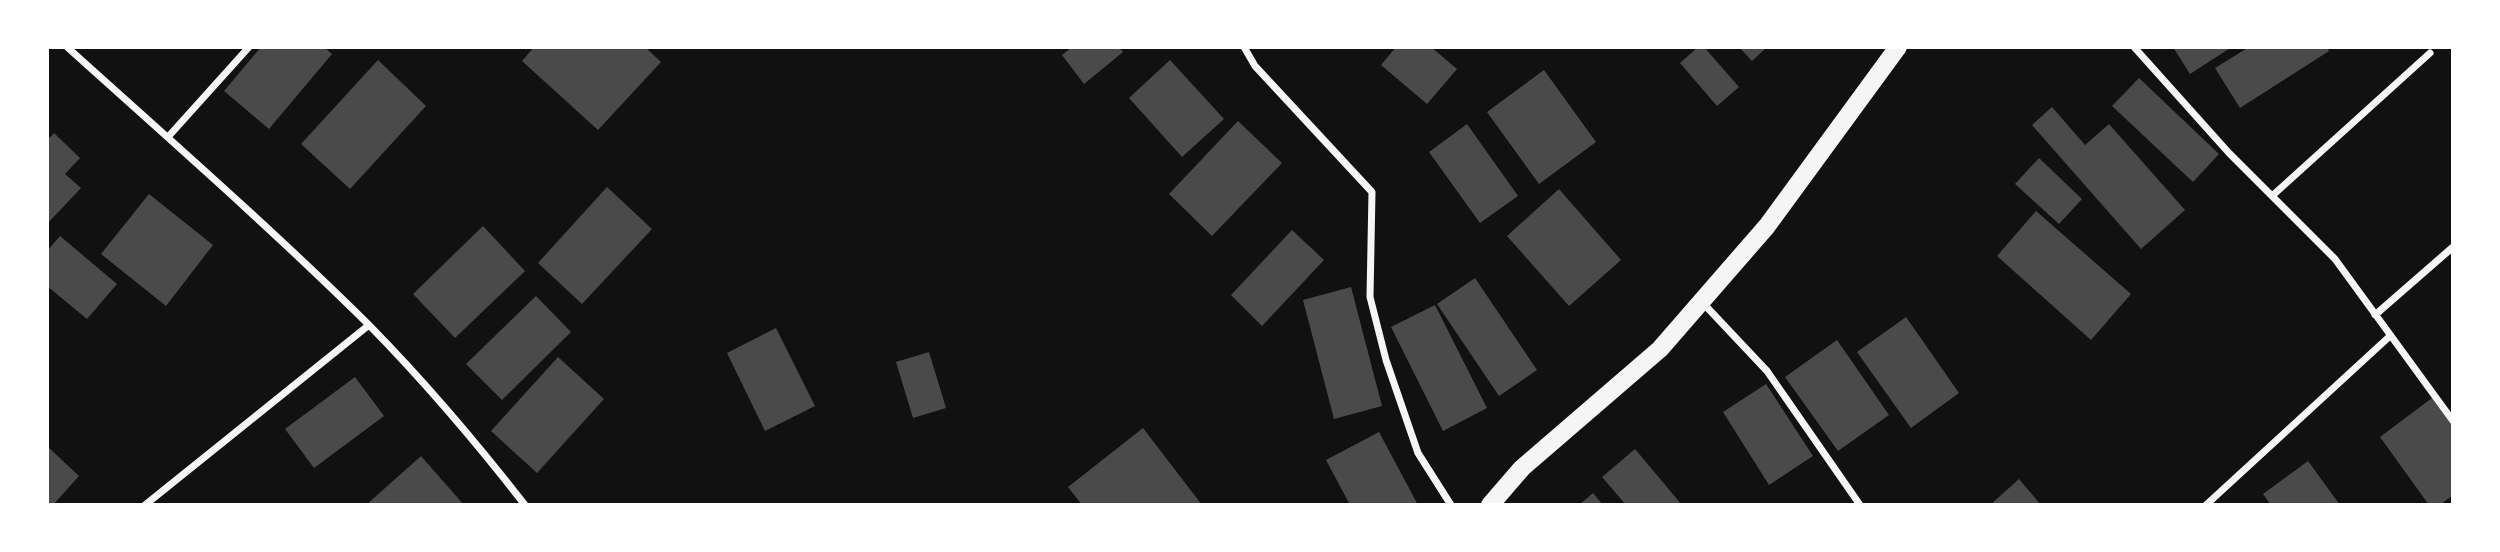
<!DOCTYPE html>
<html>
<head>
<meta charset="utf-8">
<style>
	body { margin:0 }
	#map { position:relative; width:2500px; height:552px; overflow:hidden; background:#111; font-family:"Archivo Narrow",sans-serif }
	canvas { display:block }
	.frame { position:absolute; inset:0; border:49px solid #fff; pointer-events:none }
</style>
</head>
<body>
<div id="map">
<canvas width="2500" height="552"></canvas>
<div class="frame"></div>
</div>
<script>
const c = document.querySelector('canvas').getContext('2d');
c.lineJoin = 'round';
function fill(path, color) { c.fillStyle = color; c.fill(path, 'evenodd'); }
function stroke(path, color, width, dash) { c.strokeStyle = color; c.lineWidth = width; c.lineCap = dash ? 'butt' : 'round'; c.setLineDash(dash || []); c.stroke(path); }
fill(new Path2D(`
	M261,47H324L332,54L269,129L224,91Z
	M534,47H645L661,62L598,130L522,61Z
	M1072,47H1119L1123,52L1084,84L1062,55Z
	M1396,47H1431L1457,69L1427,104L1381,65Z
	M1698,47H1704L1739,87L1717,106L1680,63Z
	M1739,47H1767L1752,61Z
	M2173,47H2232L2190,74Z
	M2249,47H2327L2329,51L2240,108L2215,68Z
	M378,60L426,106L350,189L301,144Z
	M1170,60L1224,119L1182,157L1129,98Z
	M1544,70L1596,142L1539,184L1487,112Z
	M2139,78L2219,154L2193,182L2112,106Z
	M2052,107L2085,145L2109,124L2185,210L2141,249L2032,125Z
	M1238,121L1282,163L1212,236L1169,194Z
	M1467,124L1518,196L1480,223L1429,152Z
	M54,133L80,158L65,174L81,188L47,224V140Z
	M2039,158L2082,199L2059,224L2015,184Z
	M607,187L652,229L582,304L538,263Z
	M1559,189L1621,260L1569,306L1507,236Z
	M149,194L213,245L166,306L101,254Z
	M2036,211L2131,294L2091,340L1997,256Z
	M483,226L525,271L455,338L413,294Z
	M1292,230L1324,260L1262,326L1231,295Z
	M60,236L117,284L87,319L47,286V251Z
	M1475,278L1537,370L1499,396L1437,304Z
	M1351,287L1382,406L1334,419L1303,300Z
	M536,296L571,332L502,400L466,364Z
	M1435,305L1487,408L1443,431L1391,327Z
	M1906,317L1959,393L1911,428L1857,352Z
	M776,328L815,406L765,431L727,353Z
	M1837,340L1889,415L1838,451L1785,377Z
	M929,352L946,408L913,418L896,362Z
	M558,357L604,399L537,473L491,431Z
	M355,377L384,416L314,468L285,429Z
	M1766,384L1813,456L1769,485L1723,412Z
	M2432,398L2453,427V495L2440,505H2429L2380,437Z
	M1143,428L1202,505H1082L1068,487Z
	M1379,432L1418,505H1350L1326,460Z
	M47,446L79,476L53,505H47Z
	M1635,449L1682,505H1626L1602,477Z
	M421,456L464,505H366Z
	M2308,461L2340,505H2271L2263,494Z
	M2019,479L2041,505H1990Z
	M1593,493L1603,505H1579Z`), '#4a4a4a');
stroke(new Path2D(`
	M67,47C168,138 272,229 368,324C424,381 476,442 525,505
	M1244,47L1255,66L1372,192L1370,297L1386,360L1418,453L1451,505
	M2134,47L2229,153L2335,259L2453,421
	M168,137L249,47
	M2272,196L2430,53
	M1702,302L1767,371L1860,505
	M2375,315L2453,247
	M145,505L369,325
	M2206,505L2390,336`), '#f5f5f5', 7);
stroke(new Path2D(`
	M1490,505L1522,468L1660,349L1767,226L1898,47`), '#f5f5f5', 18);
</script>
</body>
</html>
